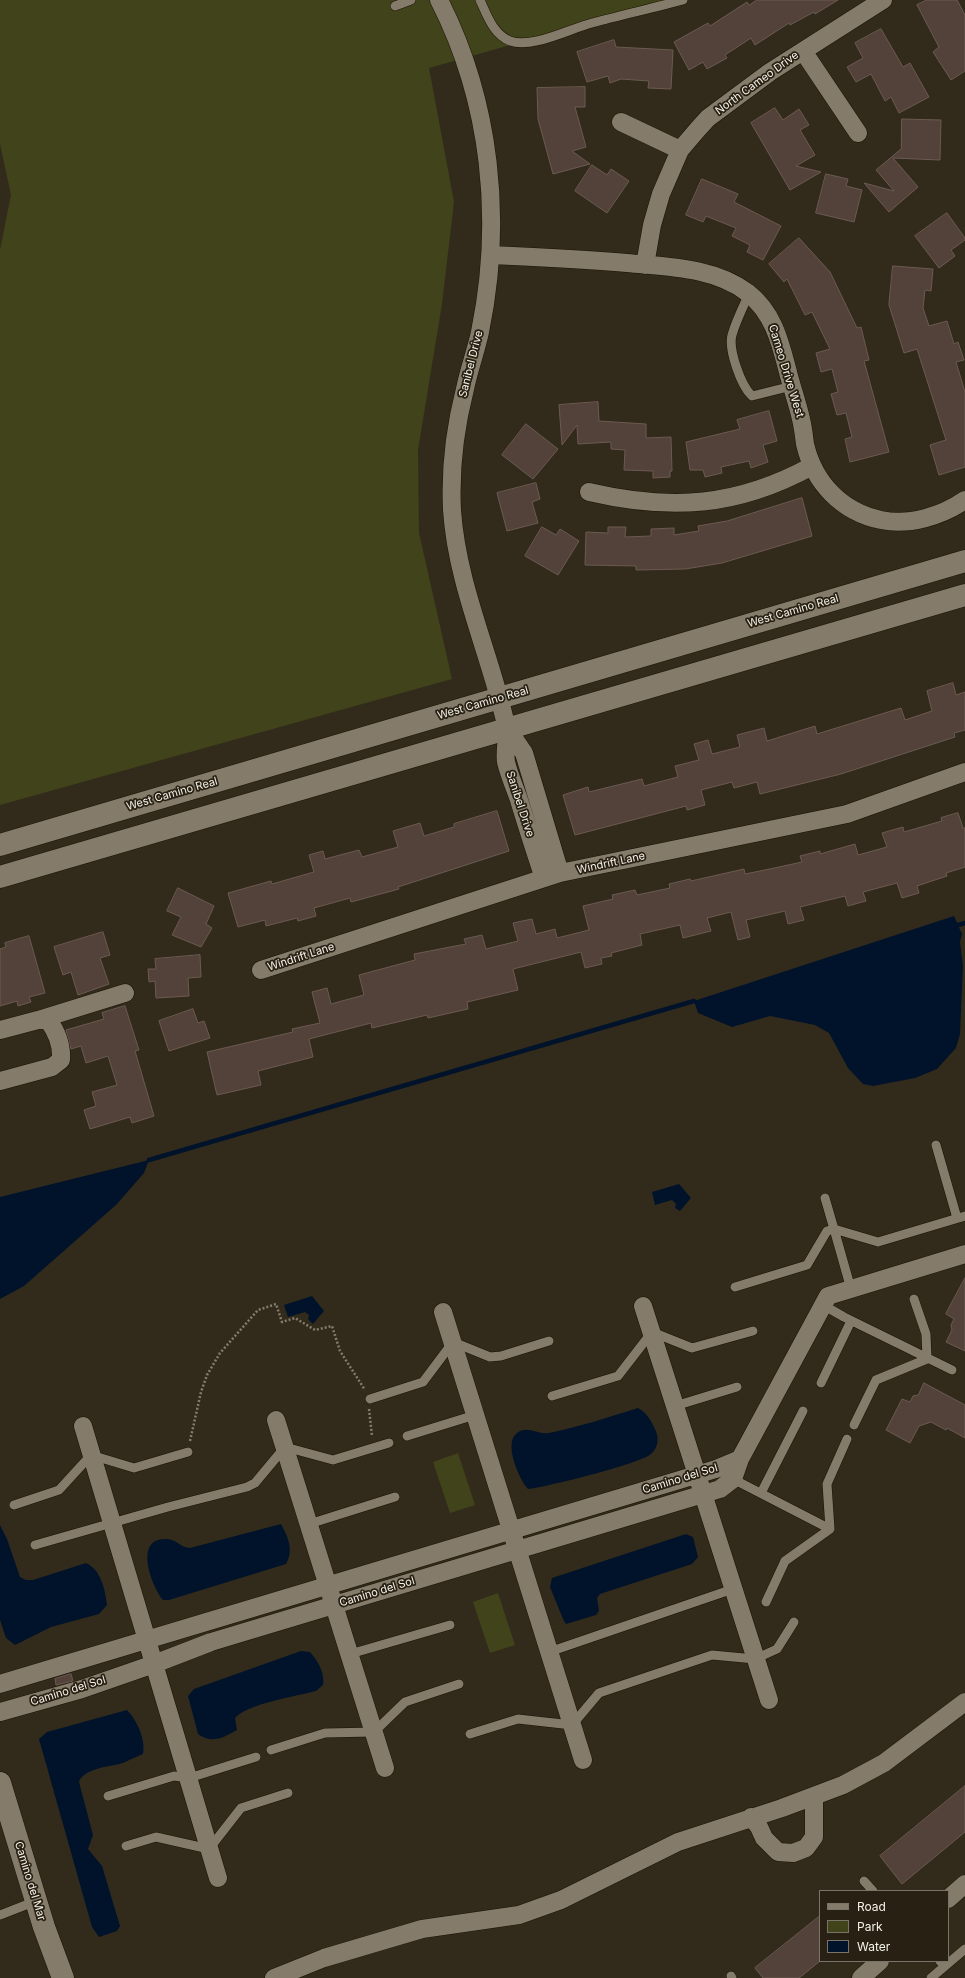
<!DOCTYPE html>
<html>
<head>
<meta charset="utf-8">
<style>
	body { margin:0 }
	#map { position:relative; width:965px; height:1978px; overflow:hidden; background:#322b1c; font-family:Inter,sans-serif }
	canvas { display:block }
	.legend { position:absolute; left:819px; top:1890px; width:130px; height:72px; box-sizing:border-box; background:#282113; border:1px solid #7a7468; margin:0; padding:5px 7px; list-style:none; font-size:12px; color:#f5f1e7 }
	.legend li { display:flex; align-items:center; gap:8px; height:20px }
	.legend b { width:20px; border:1px solid #7a7468 }
</style>
</head>
<body>
<div id="map">
<canvas width="965" height="1978"></canvas>
<ul class="legend">
<li><b style="height:5px;background:#847b6a"></b>Road</li>
<li><b style="height:11px;background:#41431a"></b>Park</li>
<li><b style="height:11px;background:#01132a"></b>Water</li>
</ul>
</div>
<script>
const c = document.querySelector('canvas').getContext('2d');
c.lineJoin = 'round';
function fill(path, color) { c.fillStyle = color; c.fill(path, 'evenodd'); }
function stroke(path, color, width, dash) { c.strokeStyle = color; c.lineWidth = width; c.lineCap = dash ? 'butt' : 'round'; c.setLineDash(dash || []); c.stroke(path); }
function label(font, color, halo, rows, align = 'center') {
  c.font = font + ' Inter,sans-serif'; c.lineWidth = 3.5; c.setLineDash([]); c.textBaseline = 'middle'; c.strokeStyle = halo; c.fillStyle = color; for (const [text, x, y, turn = 0] of rows) {
    c.save(); c.translate(x, y); c.rotate((+turn || 0) * Math.PI / 180); c.textAlign = isNaN(turn) ? turn : align; if (halo) c.strokeText(text, 0, 0); c.fillText(text, 0, 0); c.restore();
  }
}
fill(new Path2D(`
	M0,0H670L429,68L454,202L442,304L418,450L419,533L452,679L0,805V250L11,195L0,144Z
	M458,1453L475,1505L450,1513L433,1462Z
	M498,1593L515,1645L490,1653L473,1602Z`), '#41431a');
fill(new Path2D(`
	M954,916L962,934L960,942L963,966L960,1034L956,1048L937,1069L915,1078L873,1086L863,1084L848,1068L829,1033L815,1025L770,1016L732,1027L698,1013L694,1001Z
	M149,1160L144,1173L116,1205L24,1286L0,1299V1197Z
	M679,1184L691,1198L680,1211L675,1208L676,1204L672,1200L655,1205L652,1192Z
	M312,1296L324,1311L313,1324L308,1319L309,1315L305,1312L288,1317L284,1305Z
	M638,1408C647,1413 650,1419 655,1429C659,1437 659,1447 651,1454C639,1464 547,1487 528,1489C519,1479 503,1443 517,1433C527,1425 538,1435 549,1433C579,1427 609,1417 638,1408Z
	M281,1524C288,1537 294,1550 286,1564L169,1600H163C151,1585 133,1537 167,1539C176,1539 181,1548 190,1548Z
	M0,1525L7,1539L20,1577L26,1580H33L86,1563C101,1570 105,1589 107,1605L99,1614L51,1627L15,1645L6,1638L0,1620Z
	M686,1534L693,1537L698,1557L692,1564L600,1594L597,1598L599,1611L596,1615L566,1624L563,1619L550,1587L552,1578Z
	M301,1651L310,1652C318,1661 325,1673 323,1685L316,1691C297,1696 247,1704 235,1718L237,1730C223,1738 212,1744 198,1734L188,1696L194,1689Z
	M127,1710C137,1720 146,1740 143,1754C136,1757 129,1760 123,1763C109,1767 84,1768 79,1782L93,1835L88,1849L102,1866L120,1926L117,1931L99,1937L92,1927L39,1739L47,1732Z`), '#01132a');
stroke(new Path2D(`
	M958,925L965,923
	M149,1160L694,1001`), '#01132a', 4.5);
const building = new Path2D(`
	M757,0H838L815,14L814,12L790,25L789,23L755,45L751,38L725,55L727,58L707,69L703,62L689,70L674,42L708,23L710,26L747,2L749,5Z
	M927,0H957L965,15V71L951,80L933,52L939,47L917,5Z
	M881,29L903,67L910,63L929,97L899,113L891,97L885,101L871,74L856,82L847,67L863,58L855,43Z
	M614,40L616,47L673,50L671,89L648,88L649,81L621,79L610,83L608,76L587,82L577,52Z
	M585,87V107H575L586,147L572,151L590,164L553,174L538,119L537,88Z
	M775,108L783,120L799,109L809,125L800,130L815,155L796,166L821,172L790,190L751,123Z
	M902,119L941,120L940,160L893,158L918,187L889,212L864,183L894,191L876,170L901,149Z
	M592,165L607,175L611,169L629,181L607,213L575,191Z
	M826,174L848,179L846,186L862,190L854,222L816,213Z
	M702,179L738,194L734,202L781,226L763,260L747,252L750,245L732,236L736,228L706,216L703,222L686,215Z
	M947,213L965,238V240L951,250L955,256L939,268L915,236Z
	M799,238L830,272L857,328L861,327L869,360L864,361L889,452L850,462L845,439L852,437L846,413L837,415L831,394L838,392L832,369L821,372L816,353L830,349L812,312L805,315L787,279L784,282L769,264Z
	M893,266L933,269L931,291L925,290L923,308L929,326L947,321L954,344L958,342L964,360L956,362L965,392V467L939,475L930,445L946,440L917,349L904,353L889,305Z
	M598,402L599,421L646,424V438L671,437L672,471H670V477L653,478V471L624,470L625,450L611,449V442L578,444L577,425L562,445L559,405Z
	M769,411L777,441L763,445L768,462L751,468L749,461L721,467L722,473L705,477L703,470H690L686,442L740,429L737,420Z
	M526,424L558,449L533,479L502,455Z
	M536,483L540,499L532,502L538,523L507,531L497,493Z
	M802,498L812,536L722,563L685,569L636,570V566L585,565L586,532L608,533V527H626L625,537L651,536V529L674,528V535L699,531L698,526L727,521Z
	M542,527L556,535L560,529L579,541L558,575L525,556Z
	M953,683L956,695L965,692V730L954,733L955,737L841,774L760,794L757,782L734,788L732,782L701,790L705,805L687,810L686,806L575,835L563,795L588,787L589,792L642,779L644,786L678,777L675,766L699,760L694,744L708,740L712,754L740,747L737,735L764,728L767,741L815,726L817,734L901,708L905,720L932,711L927,691Z
	M497,811L509,851L398,887L399,889L351,902L350,898L314,908L316,916L298,921L297,918L266,926L265,920L238,927L228,893L271,881L272,884L314,872L309,855L323,851L325,859L359,850L362,857L398,847L393,831L420,823L424,836L454,827V824Z
	M958,813L963,828H965V867L946,873L947,876L917,886L919,893L902,898L897,883L863,892L866,901L848,906L845,896L800,907L804,920L788,924L785,911L746,920L750,937L738,940L731,912L707,918L711,931L683,938L680,925L640,934L642,945L611,953L612,956L601,958L602,964L585,968L581,952L513,969L518,990L467,1002L468,1009L428,1018L427,1015L372,1028L371,1023L309,1039L313,1057L258,1071L261,1085L217,1095L207,1052L293,1032L292,1029L320,1023L312,992L327,988L331,1004L364,995L359,975L415,960L414,954L466,944L464,939L482,935L486,949L518,941L513,923L532,919L536,934L555,929L557,938L589,930L583,906L613,899L612,895L635,890L637,895L670,888L669,884L690,879L691,881L744,869L745,874L765,870L802,862L800,856L820,851V854L855,844L858,855L887,847L882,833L903,827L904,832L942,821L941,818Z
	M178,888L214,906L206,924L212,928L201,947L172,935L181,917L167,911Z
	M103,932L110,955L100,958L109,984L78,995L71,972L63,975L54,947Z
	M29,936L45,993L29,997L31,1002L18,1006L17,1001L0,1006V949L6,947L5,943Z
	M200,955L201,977L188,978L189,996L156,998L155,981L149,982L148,969H156L155,959Z
	M125,1006L139,1050L135,1051L154,1116L132,1123L130,1117L90,1129L84,1110L96,1106L92,1092L117,1085L108,1056L86,1063L81,1046L71,1049L66,1030L104,1019L102,1013Z
	M193,1009L198,1023L204,1021L210,1038L169,1051L159,1021Z
	M965,1278V1351L946,1342L952,1330L951,1325L954,1319L946,1314Z
	M924,1383L965,1405V1438L947,1428L946,1430L931,1422L919,1426L910,1443L886,1430L902,1399L910,1402L913,1396L918,1395Z
	M71,1674L73,1681L56,1685L55,1679Z
	M965,1786V1832L902,1884L880,1856Z
	M820,1916V1961L799,1978H763L755,1968Z`);
fill(building, '#534239');
stroke(building, '#6c5a51', 1);
const lane = new Path2D(`
	M480,0C487,15 493,34 510,41C532,49 569,29 592,23C622,15 653,8 683,0
	M395,6L411,0
	M749,294C743,307 736,321 732,335C728,349 741,386 752,396L792,386
	M936,1145L957,1218
	M825,1198L834,1229L878,1242L965,1216
	M735,1287L807,1265L827,1231L834,1229L851,1289
	M823,1305L844,1317L952,1370
	M821,1383L851,1321
	M552,1396L618,1376L652,1332L692,1348L753,1331
	M370,1399L423,1382L453,1342L490,1357L501,1356L549,1341
	M675,1406L737,1387
	M854,1425L876,1380L927,1359L926,1334L914,1299
	M407,1436L475,1415
	M733,1479L830,1529
	M761,1493L803,1411
	M14,1505L59,1490L91,1455L134,1468L188,1452
	M309,1524L395,1497
	M35,1545L168,1507L247,1487L255,1483L285,1447L333,1460L389,1443
	M766,1602L785,1561L830,1529L827,1484L847,1439
	M549,1652L733,1589
	M350,1654L450,1625
	M470,1734L518,1719L572,1725L599,1693L712,1655L755,1659L777,1649L794,1622
	M271,1750L325,1733L374,1732L405,1702L459,1684
	M108,1796L174,1776L189,1778L256,1757
	M126,1846L156,1837L209,1849L241,1808L288,1793
	M864,1881L873,1891
	M0,1915L36,1901
	M940,1961L945,1966L965,1949
	M731,1976L732,1978
	M931,1978L945,1966`);
const street = new Path2D(`
	M439,0C491,102 503,220 480,332C476,351 469,369 465,389C455,428 450,469 452,510C457,585 490,653 506,725C509,737 504,750 506,762C509,775 515,788 519,800C527,826 535,852 544,878
	M803,51L858,133
	M621,122L680,150
	M491,255C536,257 581,259 627,263C667,267 714,267 748,293C775,314 781,346 789,376C793,391 798,405 801,419C803,427 804,436 805,444C814,483 842,512 881,520C909,526 942,516 965,500
	M645,265L652,225L661,194L680,150L698,129L708,118L770,72L883,0
	M589,492C671,511 737,507 812,466
	M507,728L524,753L560,873
	M261,970L560,873L847,814L965,772
	M38,1020L125,993
	M0,1030L38,1020H48C57,1032 62,1045 61,1060L52,1067L0,1081
	M643,1306L769,1700
	M443,1312L583,1760
	M276,1420L385,1768
	M83,1426L218,1878
	M0,1684L716,1469L740,1459
	M0,1712L82,1689L154,1664L211,1642L720,1489L733,1479L740,1459L828,1296L965,1254
	M751,1817L759,1827L764,1838L778,1852L793,1853L806,1848L814,1837V1796
	M948,1899L965,1884
	M274,1978L324,1958L422,1929L519,1915L561,1900L678,1842L782,1808L843,1785L884,1763L965,1702
	M861,1978L880,1961`);
const secondary = new Path2D(`
	M0,845L965,561
	M0,877L965,595
	M0,1783L44,1927L63,1978`);
stroke(lane, '#1a1306', 10);
stroke(street, '#1a1306', 19);
stroke(secondary, '#1a1306', 23);
stroke(new Path2D(`
	M369,1409L372,1436
	M190,1441L201,1392L207,1375L220,1353L258,1310L276,1304L282,1322L295,1318L315,1330L332,1326L340,1351L365,1390`), '#837d70', 2.5, [2, 2]);
stroke(lane, '#847b6a', 9);
stroke(street, '#847b6a', 18);
stroke(secondary, '#847b6a', 22);
label('11px', '#f5f1e7', '#282113', [
	["North Cameo Drive",757,83,-36],
	["Sanibel Drive",471,364,-76],
	["Cameo Drive West",786,371,73],
	["West Camino Real",793,611,-16],
	["West Camino Real",483,703,-16],
	["West Camino Real",172,794,-16],
	["Sanibel Drive",520,804,72],
	["Windrift Lane",611,863,-12],
	["Windrift Lane",301,957,-18],
	["Camino del Sol",680,1479,-17],
	["Camino del Sol",377,1592,-17],
	["Camino del Sol",68,1691,-17],
	["Camino del Mar",30,1881,73]
]);
</script>
</body>
</html>
